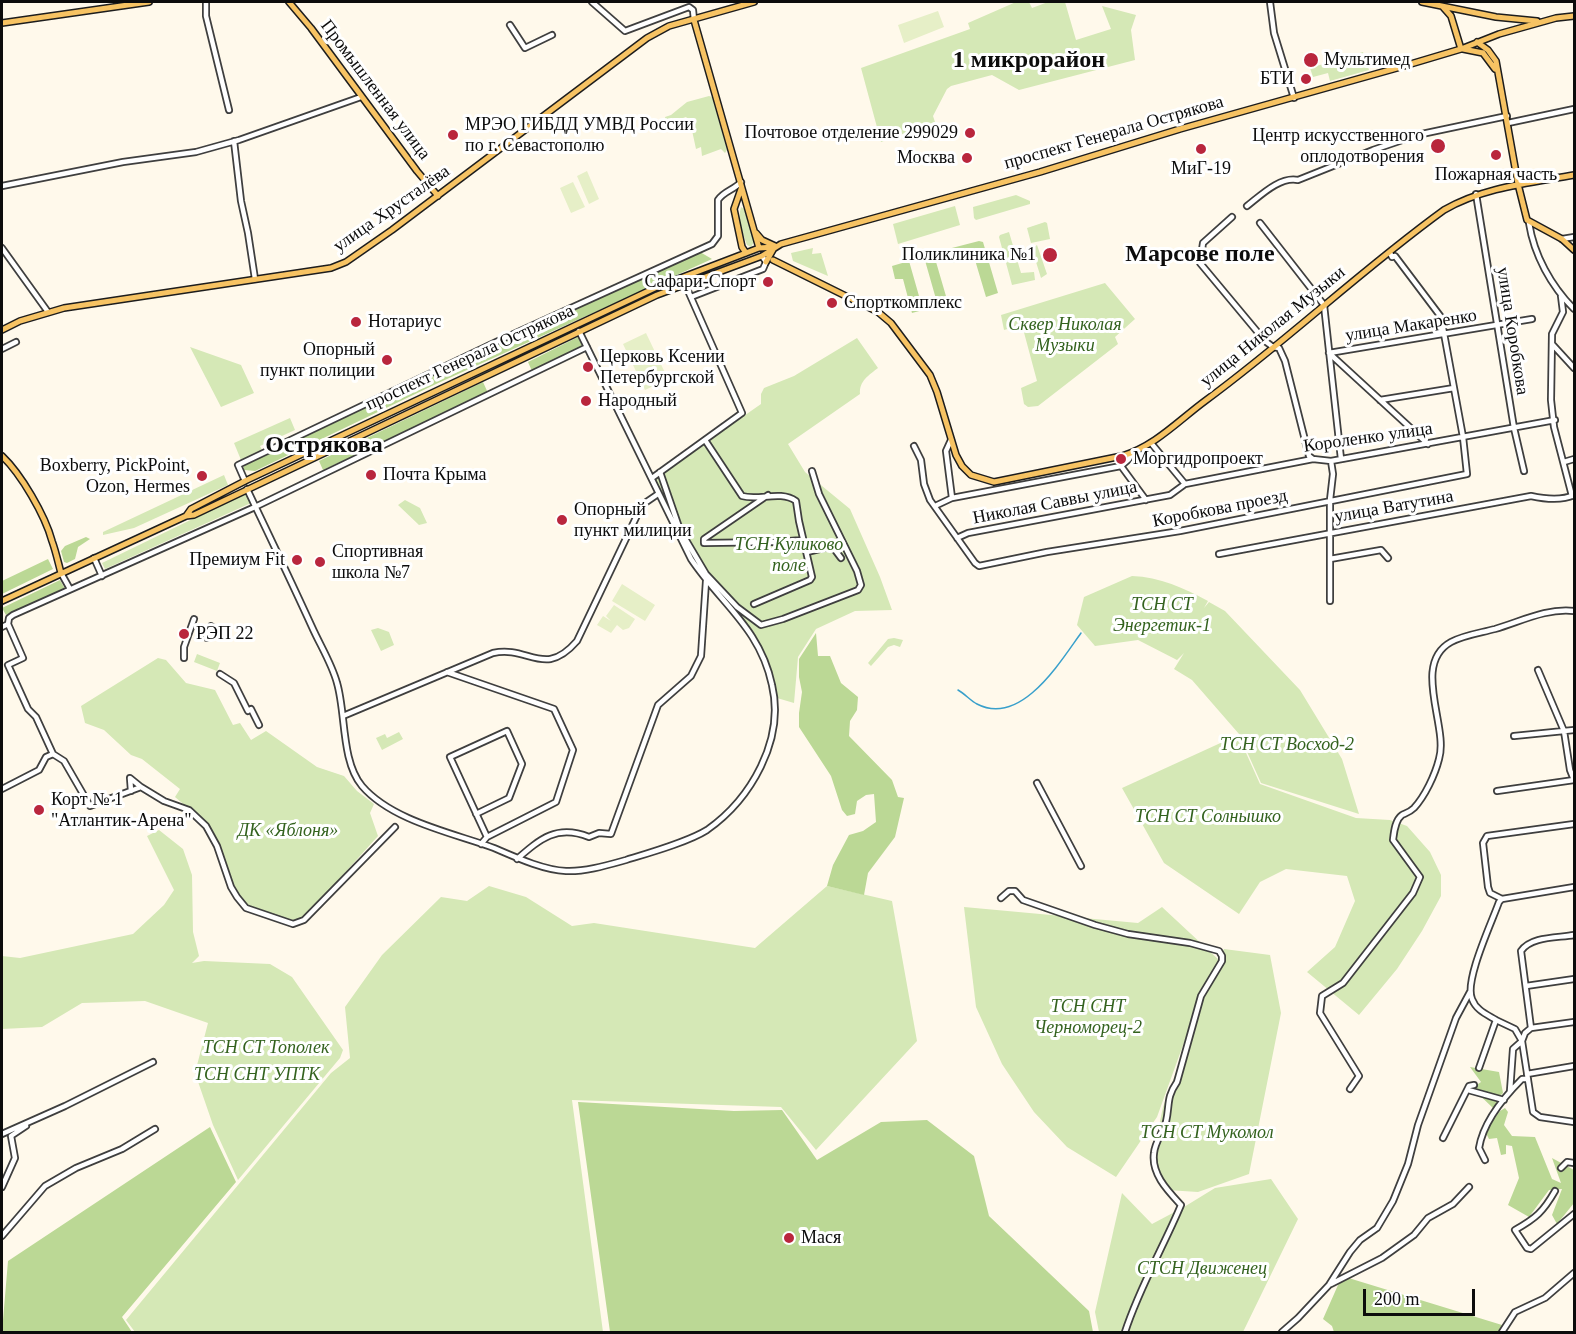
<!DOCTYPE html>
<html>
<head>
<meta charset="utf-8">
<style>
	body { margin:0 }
	#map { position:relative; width:1576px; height:1334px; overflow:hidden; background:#fff9eb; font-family:"Times New Roman",serif }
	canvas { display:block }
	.frame { position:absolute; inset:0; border:3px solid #0c0c0c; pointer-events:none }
	.scale { position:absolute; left:1363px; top:1289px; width:112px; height:27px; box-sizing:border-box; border:3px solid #0c0c0c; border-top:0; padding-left:8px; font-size:18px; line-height:21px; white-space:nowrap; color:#0c0c0c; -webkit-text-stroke:4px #fff; paint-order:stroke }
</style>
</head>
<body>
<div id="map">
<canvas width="1576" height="1334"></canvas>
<div class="frame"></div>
<div class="scale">200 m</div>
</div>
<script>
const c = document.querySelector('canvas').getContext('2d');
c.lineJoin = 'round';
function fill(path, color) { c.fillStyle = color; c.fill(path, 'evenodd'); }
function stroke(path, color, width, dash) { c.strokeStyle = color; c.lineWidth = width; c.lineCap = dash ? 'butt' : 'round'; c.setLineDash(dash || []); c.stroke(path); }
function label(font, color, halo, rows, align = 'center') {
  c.font = font + ' "Times New Roman",serif'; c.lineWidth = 6; c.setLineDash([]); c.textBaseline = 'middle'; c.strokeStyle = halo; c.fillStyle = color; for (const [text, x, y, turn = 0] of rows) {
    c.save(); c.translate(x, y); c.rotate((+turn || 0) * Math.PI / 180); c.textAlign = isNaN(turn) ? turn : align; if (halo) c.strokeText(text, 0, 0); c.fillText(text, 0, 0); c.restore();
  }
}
fill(new Path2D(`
	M1016,2H1029L1032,8L1048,2H1065L1076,40L1111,29L1102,6L1136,15L1131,30L1135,60L1019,90L992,75L951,86L947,89L933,116L935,122L881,142L861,68L970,29L968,23Z
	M1363,52L1369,70L1330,81L1328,73L1313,77L1310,68Z
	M709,96L712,97L727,150L725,153L721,149L702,156L701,147L696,149L690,121L686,117L666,124L665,117L671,115L687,102Z
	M1016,195L1030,201V204L976,220L974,218L973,207Z
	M955,206L960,225L898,244L893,224Z
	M741,207L744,209L754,242L751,247L747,245C743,234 737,219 741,207Z
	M1045,222L1047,223L1050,239L1031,243L1027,228Z
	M1009,232L1021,273L1034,272L1035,280L1012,285L999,237L1000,235Z
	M1037,245L1047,274L1041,278L1032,249Z
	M813,248L812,254L821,253L828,276L793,261L791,253Z
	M1105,283L1135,319L1115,337L1118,344L1038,406L1028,407L1024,404L1021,388L1037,381L1022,325L1004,330L1001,315Z
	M857,338L878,368C869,375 859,381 860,394L788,444L805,472L850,509L880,577L892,610L855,611L816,629L798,657L794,703L777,698L774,678L765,653L753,631L695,562L655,478L761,404V394L764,388L794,376Z
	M190,347L241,365L254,393L221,407Z
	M290,418L295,430L260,446L262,450L241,460L234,443Z
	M224,475L228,485L134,528L103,535V532Z
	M246,493L251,503L105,569L102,563Z
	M405,500L420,508L427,523L419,525L398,505Z
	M1132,576C1160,577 1184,588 1208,601L1204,608L1209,602L1225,611L1300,690L1342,759L1359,814L1261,783L1239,734L1192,680L1174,669L1184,653L1177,660L1138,640L1095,646L1077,625L1084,597Z
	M378,628L389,632L394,645L381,651L371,630Z
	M894,638L903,640L900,647L894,645L888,647L871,666L868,663L888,639Z
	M197,654L220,663L217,671L194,662Z
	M158,658L166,660L186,683L215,690L233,725L240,723L251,740L266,731L317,767L344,776L357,791L374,804L370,813L378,836L304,918L296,923L247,907L238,895L221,852L208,825L175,797L180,789L142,759L131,755L104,730L85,723L81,706Z
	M399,732L403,739L382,750L376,738L385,734L387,738Z
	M1238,735L1260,784L1356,818L1390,820L1407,826L1430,852L1441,875V896L1422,931L1397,969L1359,1015L1307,972L1335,947L1355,901L1347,876L1286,869L1260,882L1239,914L1164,863L1122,788Z
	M159,830L183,849L192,875L193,932L199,956L192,963L204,961L270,964L292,977L343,1050L340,1058L238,1180L213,1125L195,1073L208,1023L145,1001L82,1003L42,1027L2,1029V956L20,958L133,934L164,905L174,890L147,836Z
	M489,886L526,897L572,926L594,923L755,948L827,886L892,901L917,1041L816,1150L781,1107L572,1100L603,1332H135L126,1320L331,1073L350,1058L345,1007L382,955L441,897L467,901Z
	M964,907L1138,923L1162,907L1219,960L1224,949L1270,955L1281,1013L1249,1174L1198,1192L1167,1190L1152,1159L1163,1107L1211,979L1191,1023L1157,1117L1116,1177L1067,1147L1034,1112L1002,1064L976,1007Z
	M1271,1179L1298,1219L1243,1332H1099L1095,1312L1122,1193L1152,1224L1184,1207L1215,1188Z`), '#d5e8b6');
fill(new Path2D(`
	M979,241L983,242L998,293L986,297L975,260L970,257L952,263L948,249Z
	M700,252L712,259L436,384L255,471L244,470L243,464L581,305Z
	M934,255L948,303L938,306L924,257Z
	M909,261L923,310L912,313L903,279H895L892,266Z
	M578,337L582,346L532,371L528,362Z
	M483,382L488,393L323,470L319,461Z
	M86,537L90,539L78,547L75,559L67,563L64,562L61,551L65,546Z
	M48,559L53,569L2,594V581Z
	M60,580L65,589L6,615L2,608Z
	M816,633L818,656H830L841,683L858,697L857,710L850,721L849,736L892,780L898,797L904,798L895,837L868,873L864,895L827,886L833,865L849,835L863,831L876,822L874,794L866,795L857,801L855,814L847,816L842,810L831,776L799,727V713L802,692L799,677V659Z
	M1470,1067L1499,1072L1503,1093L1496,1100L1499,1104L1493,1108L1472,1088L1481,1082Z
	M578,1102L734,1111L782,1110L817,1160L881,1122L927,1120L974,1156L989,1216L1089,1311L1093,1332H610Z
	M1505,1108L1508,1112L1504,1125L1512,1136L1535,1137L1552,1179L1561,1183L1552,1158L1574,1170V1203L1557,1224L1552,1215L1562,1189L1549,1190L1529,1217L1508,1205L1519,1178L1512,1146L1506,1145V1154L1501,1155L1497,1138L1489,1139L1485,1131L1500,1111Z
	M210,1127L236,1182L122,1317L132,1332H2L8,1261Z
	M1342,1276L1502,1325L1498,1332H1334L1332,1326L1323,1319Z`), '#bbd895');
fill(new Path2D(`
	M938,11L944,27L904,43L898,25Z
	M587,171L599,199L589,204L577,176Z
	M573,182L585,207L571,213L560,188Z
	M646,333L668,379L645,390L623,344Z
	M622,584L655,605L645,621L612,601Z
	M614,605L635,619L629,628L623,630L617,625L611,633L597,625L603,616L611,621L606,616Z`), '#e6efc7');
stroke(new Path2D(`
	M958,690C965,694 971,701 977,704C1021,727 1060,662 1081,633`), '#39a0cb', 1.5);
const minor = new Path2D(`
	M206,2V16L229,110
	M592,2L625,31L689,7L693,10L694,20
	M1270,2L1274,33L1294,98
	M510,25L525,48L552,35
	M1508,123L1574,109
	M234,141L241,201L248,233L255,279
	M2,186L123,162L196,152L239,140L361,97
	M1476,194L1514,428L1524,471
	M1247,206C1260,196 1280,176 1298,180L1373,150L1417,135L1507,116
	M1232,217L1203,243L1200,263L1265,341L1273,347L1279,348L1285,361L1309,456L1313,459
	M1260,223L1324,305L1341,459
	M1529,223C1534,255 1551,286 1574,309
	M1562,239L1574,237
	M2,248L48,312
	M1561,296L1563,312L1552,334L1551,400L1554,427L1572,496
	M691,297L763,269L766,262L762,256
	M1552,344L1574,368
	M2,349L16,342
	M1329,353L1532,319
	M1329,353L1428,444
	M1380,400L1454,388
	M705,440L742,496C759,501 780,490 796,501L799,521L812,577L810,580L754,604
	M951,440L946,451L952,498
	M1151,443L1185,484
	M914,446L921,460L924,484L930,500L975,563L979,566L1047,552L1180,531L1467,474L1463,437L1441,317L1395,256L1392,257L1390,253
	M1564,462L1574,459
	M1121,466L1146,500
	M660,472L680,530L706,574L737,607L761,625L783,619L858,590L861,585L857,571L819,494L812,471
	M652,478L742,413L685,284
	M245,481L238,465L498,341L712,244L718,236V200C724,191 734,190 741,182
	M247,489C269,535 291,581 312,627C320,645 332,664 337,683C346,713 341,761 362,786C392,821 453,833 494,848C515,857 543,870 566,871C585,872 608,865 626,860C649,853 688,842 707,830C751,799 785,740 772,685C760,628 721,604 691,559L579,331
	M768,495L704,539V543L775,542L803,540
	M935,506L952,498L1121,466L1129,459L1132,453
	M957,538L968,533L1170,495L1185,484L1313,459L1331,461L1555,420
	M807,552L832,546L841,558
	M1219,554L1531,496C1545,499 1561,501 1574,495
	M94,558L102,576
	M1330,559L1381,550L1388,558
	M61,573L70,589
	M1330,601V500L1333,474L1331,461
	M8,624L23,658L8,665L28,709L36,717L53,754
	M2,627L8,624L9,618L13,615L255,507L587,347
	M207,638L211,626
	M184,658V647L194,619
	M1538,670L1564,731L1570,770L1574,780
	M447,672L554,709L573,750L556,802L487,837
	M220,674L234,683L248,711L251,709L259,725
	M343,716L493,653C529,645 544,679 577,641L642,505L658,494
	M1514,736L1574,730
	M1037,783L1081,866
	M2,789L39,770L46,757L53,754L64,761L90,806L141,787L164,801L189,810L206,826L217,846L231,887L237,897L246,908L293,924L304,920L395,827
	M131,791L130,778L141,787
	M1497,791L1574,780
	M476,814L509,798L522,764L507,731L450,757L487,837L481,844
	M517,859C540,839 557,824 589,837L599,833L611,834L658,705L691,676L701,656L706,581
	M1001,898L1009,891H1015L1023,900L1095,925L1128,934L1190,943L1219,951L1222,956V961L1201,996L1177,1082C1166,1098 1170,1104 1166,1122C1163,1132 1155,1142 1154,1153C1151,1174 1168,1191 1181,1205C1163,1248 1139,1288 1125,1332
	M1502,899L1490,893L1488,887L1483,843L1487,836L1574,824
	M1526,986L1574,979
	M1496,1020C1486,1014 1476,1010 1472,999C1464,981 1492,922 1499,902L1502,899L1574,887
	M1531,1028L1521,951C1531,936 1558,938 1574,935
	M1522,1041L1533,1112L1540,1117L1574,1122
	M1479,1068L1496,1020L1515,1029L1522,1041L1525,1033L1531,1028L1574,1022
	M1527,1074L1574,1066
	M1350,1089L1359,1076L1320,1013L1322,996L1343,983L1413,893L1420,877L1393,840C1394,832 1395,820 1402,815C1406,813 1410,812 1414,808C1425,796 1435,775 1439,759C1449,727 1411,664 1451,642C1464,635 1480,633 1495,629C1522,621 1546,608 1574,611
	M1468,1090L1504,1100
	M1510,1091L1513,1049L1522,1041
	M2,1134L65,1106L153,1062
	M1443,1138L1469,1086L1474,1085
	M1485,1160L1479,1148C1483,1123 1504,1097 1522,1079H1528
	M1561,1168L1567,1162L1574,1163
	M2,1187L15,1158L11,1136L26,1126
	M1555,1191C1543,1212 1536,1218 1515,1230L1527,1248L1531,1249L1574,1214
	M2,1236L45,1186L76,1168L122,1149L155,1129
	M1331,1284L1382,1258L1414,1235L1428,1218L1453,1204L1469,1187
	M1282,1332L1298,1318L1329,1285L1350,1252L1360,1240L1377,1228L1393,1201L1408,1164L1418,1125L1456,1018L1470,992
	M1502,1332L1515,1312L1545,1298L1574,1273`);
const major = new Path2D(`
	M289,2L311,28L417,171L438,196
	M1422,2L1496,17L1537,21
	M1443,7L1451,16L1461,49
	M694,20L759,248
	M2,23L149,2
	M1477,42L1488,50L1496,61L1518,184L1527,220L1562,239L1574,250
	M1463,49L1483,53
	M1483,53L1495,69
	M741,189L734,209L742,247L746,253
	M756,233L762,240L775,246
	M773,260L878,312L891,323L930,375L937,392L956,455L962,466L971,475L994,482L1122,456C1155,446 1178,421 1205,401C1287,341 1361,270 1444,210C1484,187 1530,183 1574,175
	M766,262L774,248
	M2,330L20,321L64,308L331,268L346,262L392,230L647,38L669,26L754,2
	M2,456C21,474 45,515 52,541C56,552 58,562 61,573
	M186,516L191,509L245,481L657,287L759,248L774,247
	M2,601L186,516L194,515L657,295L762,256L781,244L1040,172L1180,129L1404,66L1461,49L1499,34L1556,18L1574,16`);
stroke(minor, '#3f3f3f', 8);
stroke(major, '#1d1d1d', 8);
stroke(minor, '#fff', 4.5);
stroke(major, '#f7c363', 5);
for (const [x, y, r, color] of [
	[1311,60,8,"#b9263d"],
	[1306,79,6,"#b9263d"],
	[970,133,6,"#b9263d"],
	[453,135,6,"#b9263d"],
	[1438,146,8,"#b9263d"],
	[1201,149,6,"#b9263d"],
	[1496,155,6,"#b9263d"],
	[967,158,6,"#b9263d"],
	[1050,255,8,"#b9263d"],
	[768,282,6,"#b9263d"],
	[832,303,6,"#b9263d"],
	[356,322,6,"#b9263d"],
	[387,360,6,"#b9263d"],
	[588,367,6,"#b9263d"],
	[586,401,6,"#b9263d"],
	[1121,459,6,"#b9263d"],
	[371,475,6,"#b9263d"],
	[202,476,6,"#b9263d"],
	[562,520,6,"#b9263d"],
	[297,560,6,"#b9263d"],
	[320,562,6,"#b9263d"],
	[184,634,6,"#b9263d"],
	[39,810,6,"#b9263d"],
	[789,1238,6,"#b9263d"]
]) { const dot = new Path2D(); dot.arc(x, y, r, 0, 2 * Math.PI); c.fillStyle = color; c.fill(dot); stroke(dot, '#fff', 2); }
label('18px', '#0c0c0c', '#fff', [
	["Мультимед",1324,60],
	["БТИ",1294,79,"right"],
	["МРЭО ГИБДД УМВД России",465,125],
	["по г. Севастополю",465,146],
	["Почтовое отделение 299029",958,133,"right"],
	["Центр искусственного",1424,136,"right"],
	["оплодотворения",1424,157,"right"],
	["Москва",955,158,"right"],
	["МиГ-19",1201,169,"center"],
	["Пожарная часть",1496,175,"center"],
	["Поликлиника №1",1036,255,"right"],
	["Сафари-Спорт",756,282,"right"],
	["Спорткомплекс",844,303],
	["Нотариус",368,322],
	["Опорный",375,350,"right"],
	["пункт полиции",375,371,"right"],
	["Церковь Ксении",600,357],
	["Петербургской",600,378],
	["Народный",598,401],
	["Моргидропроект",1133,459],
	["Boxberry, PickPoint,",190,466,"right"],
	["Ozon, Hermes",190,487,"right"],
	["Почта Крыма",383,475],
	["Опорный",574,510],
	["пункт милиции",574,531],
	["Спортивная",332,552],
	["школа №7",332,573],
	["Премиум Fit",285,560,"right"],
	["РЭП 22",196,634],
	["Корт № 1",51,800],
	["\"Атлантик-Арена\"",51,821],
	["Мася",801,1238]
], 'left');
label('18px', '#0c0c0c', '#fff', [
	["Промышленная улица",375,90,53],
	["проспект Генерала Острякова",1114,133,-16],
	["улица Хрусталёва",392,209,-35],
	["улица Макаренко",1411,326,-9],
	["улица Николая Музыки",1273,327,-39],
	["улица Коробкова",1512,331,81],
	["проспект Генерала Острякова",470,358,-25],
	["Короленко улица",1368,438,-8],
	["Николая Саввы улица",1055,503,-11],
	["улица Ватутина",1394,507,-10],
	["Коробкова проезд",1220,509,-11]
]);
label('italic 18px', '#33621e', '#fff', [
	["Сквер Николая",1065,325],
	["Музыки",1065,346],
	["ТСН Куликово",789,545],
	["поле",789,566],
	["ТСН СТ",1162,605],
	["Энергетик-1",1162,626],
	["ТСН СТ Восход-2",1287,745],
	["ТСН СТ Солнышко",1208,817],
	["ДК «Яблоня»",288,831],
	["ТСН СНТ",1088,1007],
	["Черноморец-2",1088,1028],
	["ТСН СТ Тополек",266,1048],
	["ТСН СНТ УПТК",257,1075],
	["ТСН СТ Мукомол",1207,1133],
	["СТСН Движенец",1202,1269]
]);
label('bold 24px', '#0c0c0c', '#fff', [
	["1 микрорайон",1029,61],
	["Марсове поле",1200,255],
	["Острякова",324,446]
]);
</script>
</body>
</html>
